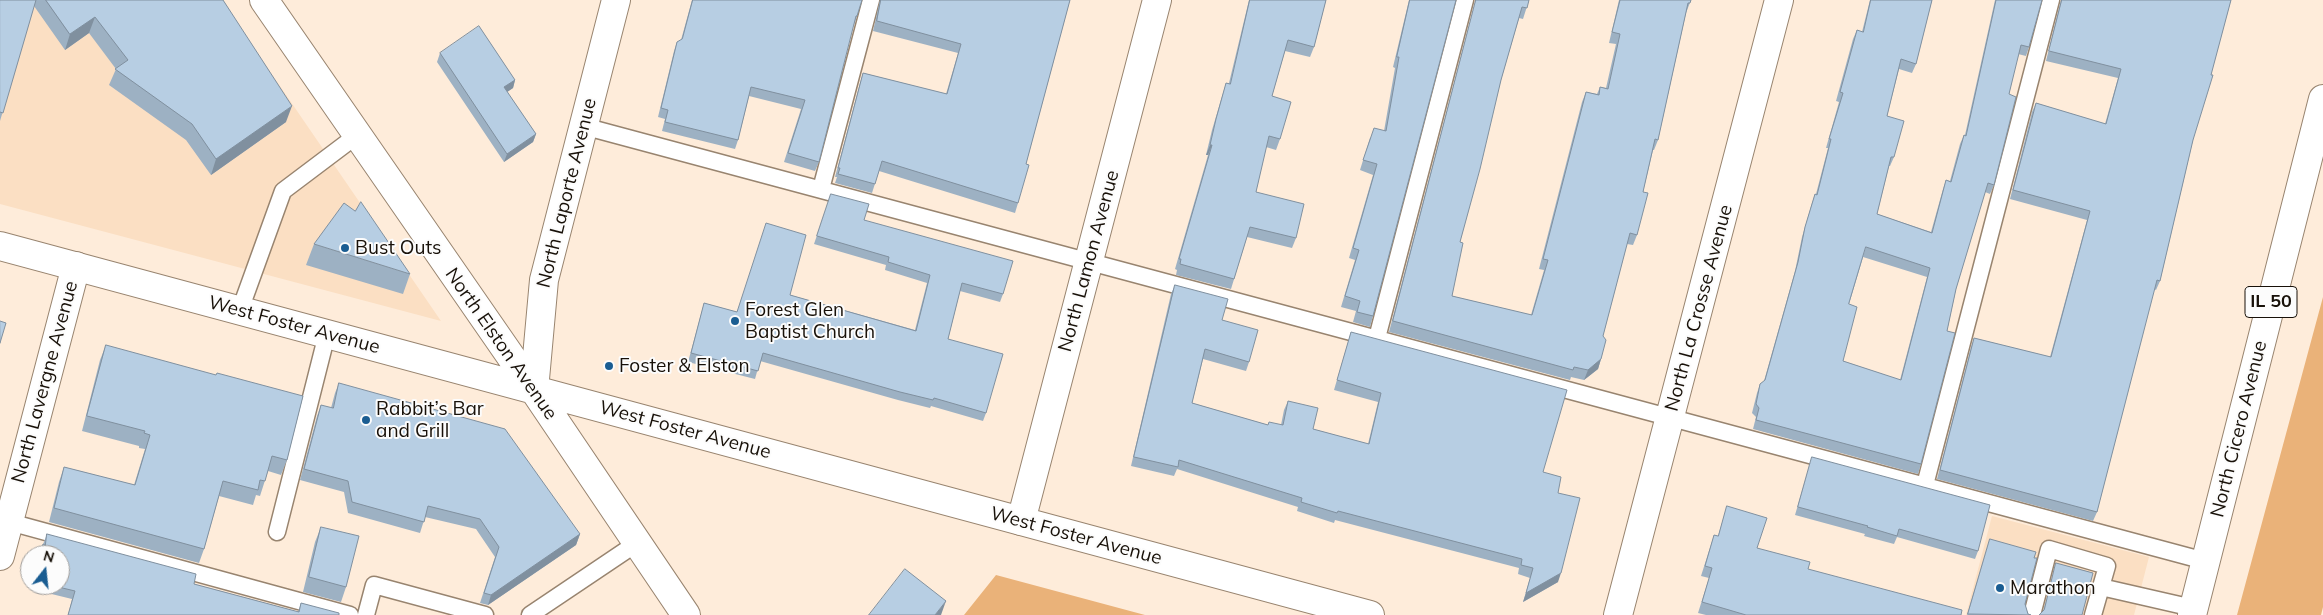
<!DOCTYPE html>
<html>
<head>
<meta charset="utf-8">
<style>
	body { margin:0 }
	#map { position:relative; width:2323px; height:615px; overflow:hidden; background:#feecda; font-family:Mulish,sans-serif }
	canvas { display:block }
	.north { position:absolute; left:20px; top:545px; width:50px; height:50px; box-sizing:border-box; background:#fcfcfc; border:1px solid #a19e9b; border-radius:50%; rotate:16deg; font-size:14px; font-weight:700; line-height:20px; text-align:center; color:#181109 }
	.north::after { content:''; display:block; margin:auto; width:18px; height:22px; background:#1a5d92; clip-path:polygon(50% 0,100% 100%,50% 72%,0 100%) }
</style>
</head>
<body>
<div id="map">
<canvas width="2323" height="615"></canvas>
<div class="north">N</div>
</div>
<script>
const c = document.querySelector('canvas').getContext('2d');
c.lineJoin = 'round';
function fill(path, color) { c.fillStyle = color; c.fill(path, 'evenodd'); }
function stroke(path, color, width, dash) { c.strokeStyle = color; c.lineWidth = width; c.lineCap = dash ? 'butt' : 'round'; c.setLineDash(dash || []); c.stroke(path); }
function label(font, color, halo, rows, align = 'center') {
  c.font = font + ' Mulish,sans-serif'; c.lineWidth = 4; c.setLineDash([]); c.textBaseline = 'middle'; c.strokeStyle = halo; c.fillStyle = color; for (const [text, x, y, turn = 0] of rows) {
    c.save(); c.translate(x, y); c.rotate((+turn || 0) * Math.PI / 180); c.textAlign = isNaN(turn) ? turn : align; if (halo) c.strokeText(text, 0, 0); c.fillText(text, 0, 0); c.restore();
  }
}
fill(new Path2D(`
	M0,0H221L441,321L0,204Z
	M1992,516L2149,557L2134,615H1966Z`), '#fbdfc3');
fill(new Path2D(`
	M2323,297V607L2321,615H2237Z
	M996,575L1145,615H964Z`), '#eab279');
const lane = new Path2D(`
	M583,126L2205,561
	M821,189L871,0
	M240,310L283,191L356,136
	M1377,338L1465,0
	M1925,485L2051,0
	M2,520L350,615
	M277,532L327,334
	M366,615L374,585L485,615
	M530,615L637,543
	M2032,615L2049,549L2107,566L2101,587
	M2093,615L2101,587L2193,608`);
const street = new Path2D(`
	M534,390L544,280L616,0
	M1021,521L1157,0
	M0,556L76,266
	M1618,615L1779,0`);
const secondary = new Path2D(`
	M264,0L534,390L686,615
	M0,246L1370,615`);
const primary = new Path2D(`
	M2192,615L2323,99`);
stroke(lane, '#98846f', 19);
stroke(street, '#98846f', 30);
stroke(secondary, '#98846f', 30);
stroke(primary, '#98846f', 30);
stroke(lane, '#fff', 16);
stroke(street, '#fff', 28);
stroke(secondary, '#fff', 28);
stroke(primary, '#fff', 28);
fill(new Path2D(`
	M0,0H223L286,122L211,175L186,140L109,85L116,69L89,33L65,50L34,6L0,121Z
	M692,0H862L857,16L854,25H853L819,162L815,171L784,162L801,109L749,96L738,140L735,149L662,131L665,119L658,117L674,51L677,42L681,40Z
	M880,0H1070L1026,164L1018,203L1015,213L879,171L872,193L835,183L837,177H835L860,83L863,73L946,94L958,53L873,31Z
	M1249,0H1326L1314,47L1310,57L1285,51L1272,96L1280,139L1276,150L1266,147L1256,192L1296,238L1292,248L1247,237L1231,289L1176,275L1177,270L1175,269L1208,155H1206L1212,130L1226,83H1229Z
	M1409,0H1456L1373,316L1370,327L1353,322L1356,311L1341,307L1355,260L1349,258L1373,175L1360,170L1370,138L1384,131L1395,68L1393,67Z
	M1475,0H1529L1523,19L1519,18L1501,80L1460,242L1452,296L1531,315L1544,270L1539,269L1582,102L1586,92L1597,94L1600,87L1606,88L1616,44L1609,43L1619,0H1691L1686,13L1658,140L1654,150H1653L1643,192L1637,235L1633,245L1627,244L1603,336L1601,359L1598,369L1584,380L1571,377L1570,380L1389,332L1475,3Z
	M1870,0H1932L1916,64L1912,73L1899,69L1887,116L1894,157L1890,166H1889L1877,214L1931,232L1943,189L1946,180L1950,181L1960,144L1964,135H1965L1995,0H2042L2029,47L2026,56L2018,54L2009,94L1994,185L1990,194L1985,192L1956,289L1947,331L1921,464L1918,474L1753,429L1756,417L1752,413L1757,393L1760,384L1764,381L1795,271L1802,237L1812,203L1815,194H1816L1828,148H1826L1839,102L1836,101L1853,39L1857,30L1862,32ZM1863,257L1927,277L1900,380L1843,361L1849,304Z
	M2061,0H2231L2193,140L2160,281L2156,290L2154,289L2097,512L2093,521L1937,479L1971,347L1974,338L2050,357L2087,220L2010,199L2032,112L2036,103L2105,124L2118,78L2046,61Z
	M440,53L515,80L513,88L507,92L536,134L533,142L504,162L437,62Z
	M831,194L864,220L1003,294L1000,302L960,291L948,339L986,413L983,421L931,406L930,408L898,400L760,361L755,379L688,362L704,303L737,312L790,295L915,330L927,283L885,270L886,265L814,244Z
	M314,244L410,274L403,294L306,265Z
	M1175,285L1222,320L1249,362L1246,371L1203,359L1192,403L1268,425H1281L1284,410L1288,401L1313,429L1368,444L1378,402L1334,390L1351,332L1543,472L1558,493V582L1523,602L1530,578L1518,574L1519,568L1335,520L1334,523L1297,511L1298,507L1177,469L1174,476L1131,466L1171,294Z
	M106,345L287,460L281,475L268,471L260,496L256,495L253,505L219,496L204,549L199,563L49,522L59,482L64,467L134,485L145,449L139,448V446L82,431L100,360Z
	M339,383L580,534L576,545L488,605L480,603L495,557L476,529L425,517L420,533L348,513L344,492L300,480L317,416L321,405L331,408L335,393Z
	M1812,457L1978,551L1975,559L1897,537L1894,544L1864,536L1865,534L1795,515Z
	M1727,506L1757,548L1808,569L1961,615H1706L1698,613L1709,578L1701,576L1714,535L1718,536Z
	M321,527L346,587L341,602L303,592L315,542Z
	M47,534L194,584L298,612L301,603L339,615H68L72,599L31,589L32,585H60V555H39Z
	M1990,539L2034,558L2025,604L2028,614L2031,615H1967Z
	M2056,563L2093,573L2043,611L2054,572Z`), '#9db1c3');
fill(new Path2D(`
	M95,17L89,33L65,50L70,34Z
	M515,80L513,88L501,96L504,87Z
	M292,106L286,122L211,175L216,159Z
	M536,134L533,142L504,162L507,154Z
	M1210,145H1212L1208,155H1206Z
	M1601,359L1598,369L1584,380L1588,370Z
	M580,534L576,545L488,605L491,595Z
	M1561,573L1558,582L1523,602L1526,593Z
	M946,601L941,615H935Z`), '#80909f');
const building = new Path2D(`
	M0,0H36L3,113L0,112Z
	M46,0H223L292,106L216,159L192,124L115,69L128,60L95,17L70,34Z
	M693,0H862L857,16H856L819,162L788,153L805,100L751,87L738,140L665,122L668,110L661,108L677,42L682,39Z
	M881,0H1070L1026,164L1029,165L1018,203L882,161L875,184L838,174L840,168H838L863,73L947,94L961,44L877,21Z
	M1250,0H1326L1314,47L1288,40L1272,96L1291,102L1280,139L1269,136L1256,192L1304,204L1296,238L1250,227L1234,279L1180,264L1181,259H1179L1212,145H1210L1216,119L1226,83L1230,84Z
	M1410,0H1456L1373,316L1357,312L1360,301L1345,296L1359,250L1353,248L1377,164L1363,160L1374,128L1386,131L1399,57H1397Z
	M1476,0H1529L1527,8L1522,7L1501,80L1480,169L1460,242L1463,243L1452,296L1532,315L1548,260L1543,259L1586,92L1599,95L1600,87L1608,89L1620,34L1612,32L1620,0H1691L1690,3H1688L1658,140L1655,139L1643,192L1648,193L1637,235L1630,233L1603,336L1606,340L1601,359L1588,370L1574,367L1573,370L1393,321Z
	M1871,0H1932L1916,64L1901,59L1887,116L1904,121L1894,157H1891L1877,214L1932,233L1946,180L1951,182L1964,135L1966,136L1996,0H2042L2029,47L2021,45L2009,94L2016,97L1994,185L1988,183L1956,289L1947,331L1955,333L1921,464L1756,420L1759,408L1756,404L1760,384L1765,380L1798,262L1805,227L1815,194L1817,195L1831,139H1829L1843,93L1840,92L1857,30L1863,32ZM1866,247L1930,268L1901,380L1843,361L1857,307L1849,304Z
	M2062,0H2231L2211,75H2213L2193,140L2160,281L2157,280L2097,512L1940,470L1974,338L2051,357L2090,211L2013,190L2036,103L2106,124L2121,69L2049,51Z
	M479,26L515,80L504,87L536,134L507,154L440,53Z
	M831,194L869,204L864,220L1013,261L1003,294L962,283L948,339L1003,354L986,413L934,398L933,400L900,392L763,353L758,371L691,353L704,303L737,312L766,223L806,235L790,295L916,331L930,275L888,262L889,257L817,236Z
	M361,202L410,274L314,244L344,203L355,211Z
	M1175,285L1228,299L1222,320L1258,330L1249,362L1205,349L1192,403L1268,425L1269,422L1283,425L1288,401L1318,408L1313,429L1369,444L1381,393L1337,380L1351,332L1567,390L1543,472L1561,477L1558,493L1580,498L1561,573L1526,593L1533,568L1521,565L1522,559L1338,511L1337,513L1301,502L1302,498L1179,460L1178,467L1134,457Z
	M0,321L6,323L0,343Z
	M106,345L216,375L217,373L303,396L287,460L272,456L265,481L260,480L258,490L223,481L204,549L54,508L64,467L135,485L150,435L144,433L145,431L87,416Z
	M339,383L505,429L580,534L491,595L484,593L499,547L480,519L428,506L424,522L352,502L348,481L304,469L321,405L333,408Z
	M1812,457L1990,505L1978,551L1899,529L1897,536L1867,527L1868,526L1798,507Z
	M1727,506L1767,518L1757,548L1810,562L1808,569L1962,610L1961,615H1746L1702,602L1712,568L1705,566L1714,535L1718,536Z
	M321,527L359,536L346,587L309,577Z
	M47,534L196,574L194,584L299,612L301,603L339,613V615H68L75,591L50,585H60V555H40L43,544L45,545Z
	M1990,539L2036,552L2034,558H2037L2025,604L2028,614L2031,615L1968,614Z
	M2056,563L2093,573L2082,615H2039L2044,610Z
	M905,569L946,601L935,615H869Z`);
fill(building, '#b7cee3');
stroke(building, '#80909f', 1);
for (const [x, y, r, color] of [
	[345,248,5,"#1a5d92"],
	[735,321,5,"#1a5d92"],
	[609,366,5,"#1a5d92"],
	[366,420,5,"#1a5d92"],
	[2000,588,5,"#1a5d92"]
]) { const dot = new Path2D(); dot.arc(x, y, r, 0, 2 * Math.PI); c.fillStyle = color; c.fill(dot); stroke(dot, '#fcfcfc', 2); }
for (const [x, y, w] of [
	[2271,302,52]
]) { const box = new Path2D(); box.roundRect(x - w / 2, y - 15.5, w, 31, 4); c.fillStyle = '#fcfcfc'; c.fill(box); stroke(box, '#181109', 1); }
label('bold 18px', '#181109', null, [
	["IL 50",2271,302]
]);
label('19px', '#181109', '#fcfcfc', [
	["North Laporte Avenue",567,193,-76],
	["North Lamon Avenue",1089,261,-75],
	["North La Crosse Avenue",1699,308,-75],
	["West Foster Avenue",294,325,15],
	["North Elston Avenue",501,344,55],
	["North Lavergne Avenue",45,382,-75],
	["North Cicero Avenue",2239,429,-76],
	["West Foster Avenue",685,430,15],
	["West Foster Avenue",1076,536,15]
]);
label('19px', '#181109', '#fcfcfc', [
	["Bust Outs",355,248],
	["Forest Glen",745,310],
	["Baptist Church",745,332],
	["Foster & Elston",619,366],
	["Rabbit’s Bar",376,409],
	["and Grill",376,431],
	["Marathon",2010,588]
], 'left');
</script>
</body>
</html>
